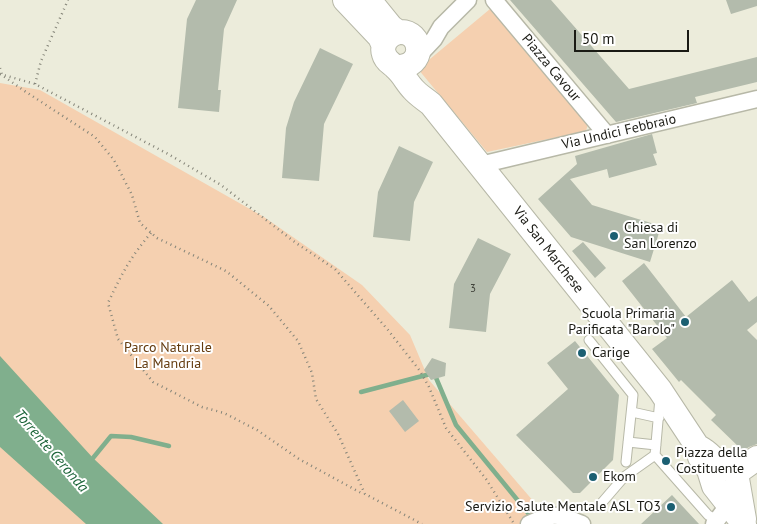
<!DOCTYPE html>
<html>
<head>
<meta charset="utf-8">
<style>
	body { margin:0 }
	#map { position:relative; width:757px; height:524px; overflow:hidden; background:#ececdb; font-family:"PT Sans",sans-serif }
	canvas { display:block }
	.scale { position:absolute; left:574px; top:30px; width:115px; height:22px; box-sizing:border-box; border:2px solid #1a1a14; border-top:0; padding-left:6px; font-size:15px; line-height:18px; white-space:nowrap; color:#1a1a14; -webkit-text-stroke:4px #fff; paint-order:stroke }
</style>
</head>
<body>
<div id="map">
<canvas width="757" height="524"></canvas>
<div class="scale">50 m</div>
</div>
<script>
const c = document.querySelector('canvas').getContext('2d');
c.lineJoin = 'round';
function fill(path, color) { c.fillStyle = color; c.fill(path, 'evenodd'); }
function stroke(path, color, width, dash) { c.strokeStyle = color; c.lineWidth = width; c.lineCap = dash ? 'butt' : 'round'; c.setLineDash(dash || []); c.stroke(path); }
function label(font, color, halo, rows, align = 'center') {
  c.font = font + ' "PT Sans",sans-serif'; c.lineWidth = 4; c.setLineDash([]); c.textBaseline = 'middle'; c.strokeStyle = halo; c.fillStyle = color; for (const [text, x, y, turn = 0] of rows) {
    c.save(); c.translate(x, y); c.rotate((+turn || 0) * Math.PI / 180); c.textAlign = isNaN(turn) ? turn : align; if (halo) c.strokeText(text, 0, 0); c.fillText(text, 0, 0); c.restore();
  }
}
fill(new Path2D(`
	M490,9L590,117L586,131L487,152L418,69Z
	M0,83L40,90L264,217L362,285L410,335L429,380L553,524H0Z`), '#f5d0b0');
fill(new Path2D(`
	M0,356L93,458L163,524H86L0,447Z`), '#80af8d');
stroke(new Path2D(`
	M361,392L434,373L456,425L533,519
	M93,458L111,436L131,437L169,446`), '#80af8d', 4.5);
fill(new Path2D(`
	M196,0H237L224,29L218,90H221L219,112L178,108L187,19Z
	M510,0H551L629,89L757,57V82L695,97L697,103L616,122Z
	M726,0H757V6L731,14Z
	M320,48L353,64L324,124L319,181L282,178L286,128L294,102Z
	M652,134L657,153L653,154L657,165L609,178L607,169L570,179L592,205L661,226L650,262L571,237L538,199L577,164L575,156Z
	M399,146L433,162L414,202L410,241L373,237L378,192Z
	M478,238L511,254L490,294L486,332L449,328L454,284Z
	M583,242L606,268L595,278L572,251Z
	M644,263L686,317L732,280L749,302L757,296V322L747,330L757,340V444L749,447L743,451L711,420L716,415L681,380L679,382L652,349L667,338L622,281Z
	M575,341L619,395L613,460L580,493H573L516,435L568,389L547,363Z
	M432,358L446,363L445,376L431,380L424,370Z
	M403,400L419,421L405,432L389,411Z
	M672,495L699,524H641Z`), '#b3bbac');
const lane = new Path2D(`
	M589,340L633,395L626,462
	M660,398L655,455L708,515L717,520
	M632,412L659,418
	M628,442L656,445
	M599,506L624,477L655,455`);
const street = new Path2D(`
	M494,0L607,135
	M417,57L434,39L441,27L468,0
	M480,165L757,99
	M529,524C555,512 557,514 582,524
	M714,524L729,504`);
const secondary = new Path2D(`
	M345,0L380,37L383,44
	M369,0L391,27L398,32
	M396,67C427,68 423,30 399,32C394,33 389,36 386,40C384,44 382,49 384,54C386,62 392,63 396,68C403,74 407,83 413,89C418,95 425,99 431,104L660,390L697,446L700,457L709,470L714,486L744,524
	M700,448C708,452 713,459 721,465C726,468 731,469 736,473L744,519
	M736,473L757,458`);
stroke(lane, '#b7b8a7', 11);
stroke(street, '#b7b8a7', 19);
stroke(secondary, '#b7b8a7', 26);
stroke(new Path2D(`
	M0,68L2,75L23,90L95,137L114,160L132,195L140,223L157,238L226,271L269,306L298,341L312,373L316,399L338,434L365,494L422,524
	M0,74L35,84L168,154L221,185L296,243L335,269L388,330L420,371L429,387L446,428L486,479L513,522
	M35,84L41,61L68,0
	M151,233C131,256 121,275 108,303L118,339L153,382L202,407L224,413L257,430L299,459L363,494`), '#848478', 2.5, [1, 4]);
stroke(lane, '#fff', 9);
stroke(street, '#fff', 16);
stroke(secondary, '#fff', 24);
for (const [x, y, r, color] of [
	[614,236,5,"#1b5f72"],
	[685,322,5,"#1b5f72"],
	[582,353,5,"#1b5f72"],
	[666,461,5,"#1b5f72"],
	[593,477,5,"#1b5f72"],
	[671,507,5,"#1b5f72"]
]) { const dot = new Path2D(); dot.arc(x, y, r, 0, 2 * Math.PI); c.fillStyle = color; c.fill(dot); stroke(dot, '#fff', 2); }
label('11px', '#40423a', null, [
	["3",473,289]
]);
label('14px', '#1a1a14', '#fff', [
	["Piazza Cavour",551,68,50],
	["Via Undici Febbraio",619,132,-13],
	["Via San Marchese",548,250,52]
]);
label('14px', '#1a1a14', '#fff', [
	["Chiesa di",624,228],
	["San Lorenzo",624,244],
	["Scuola Primaria",675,314,"right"],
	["Parificata \"Barolo\"",675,330,"right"],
	["Carige",592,353],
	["Piazza della",676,453],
	["Costituente",676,469],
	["Ekom",603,477],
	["Servizio Salute Mentale ASL TO3",661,507,"right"]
], 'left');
label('14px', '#643b0e', '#fff', [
	["Parco Naturale",168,348],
	["La Mandria",168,364]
]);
label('italic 15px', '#1b6438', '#fff', [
	["Torrente Ceronda",51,451,49]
]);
</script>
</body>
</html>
